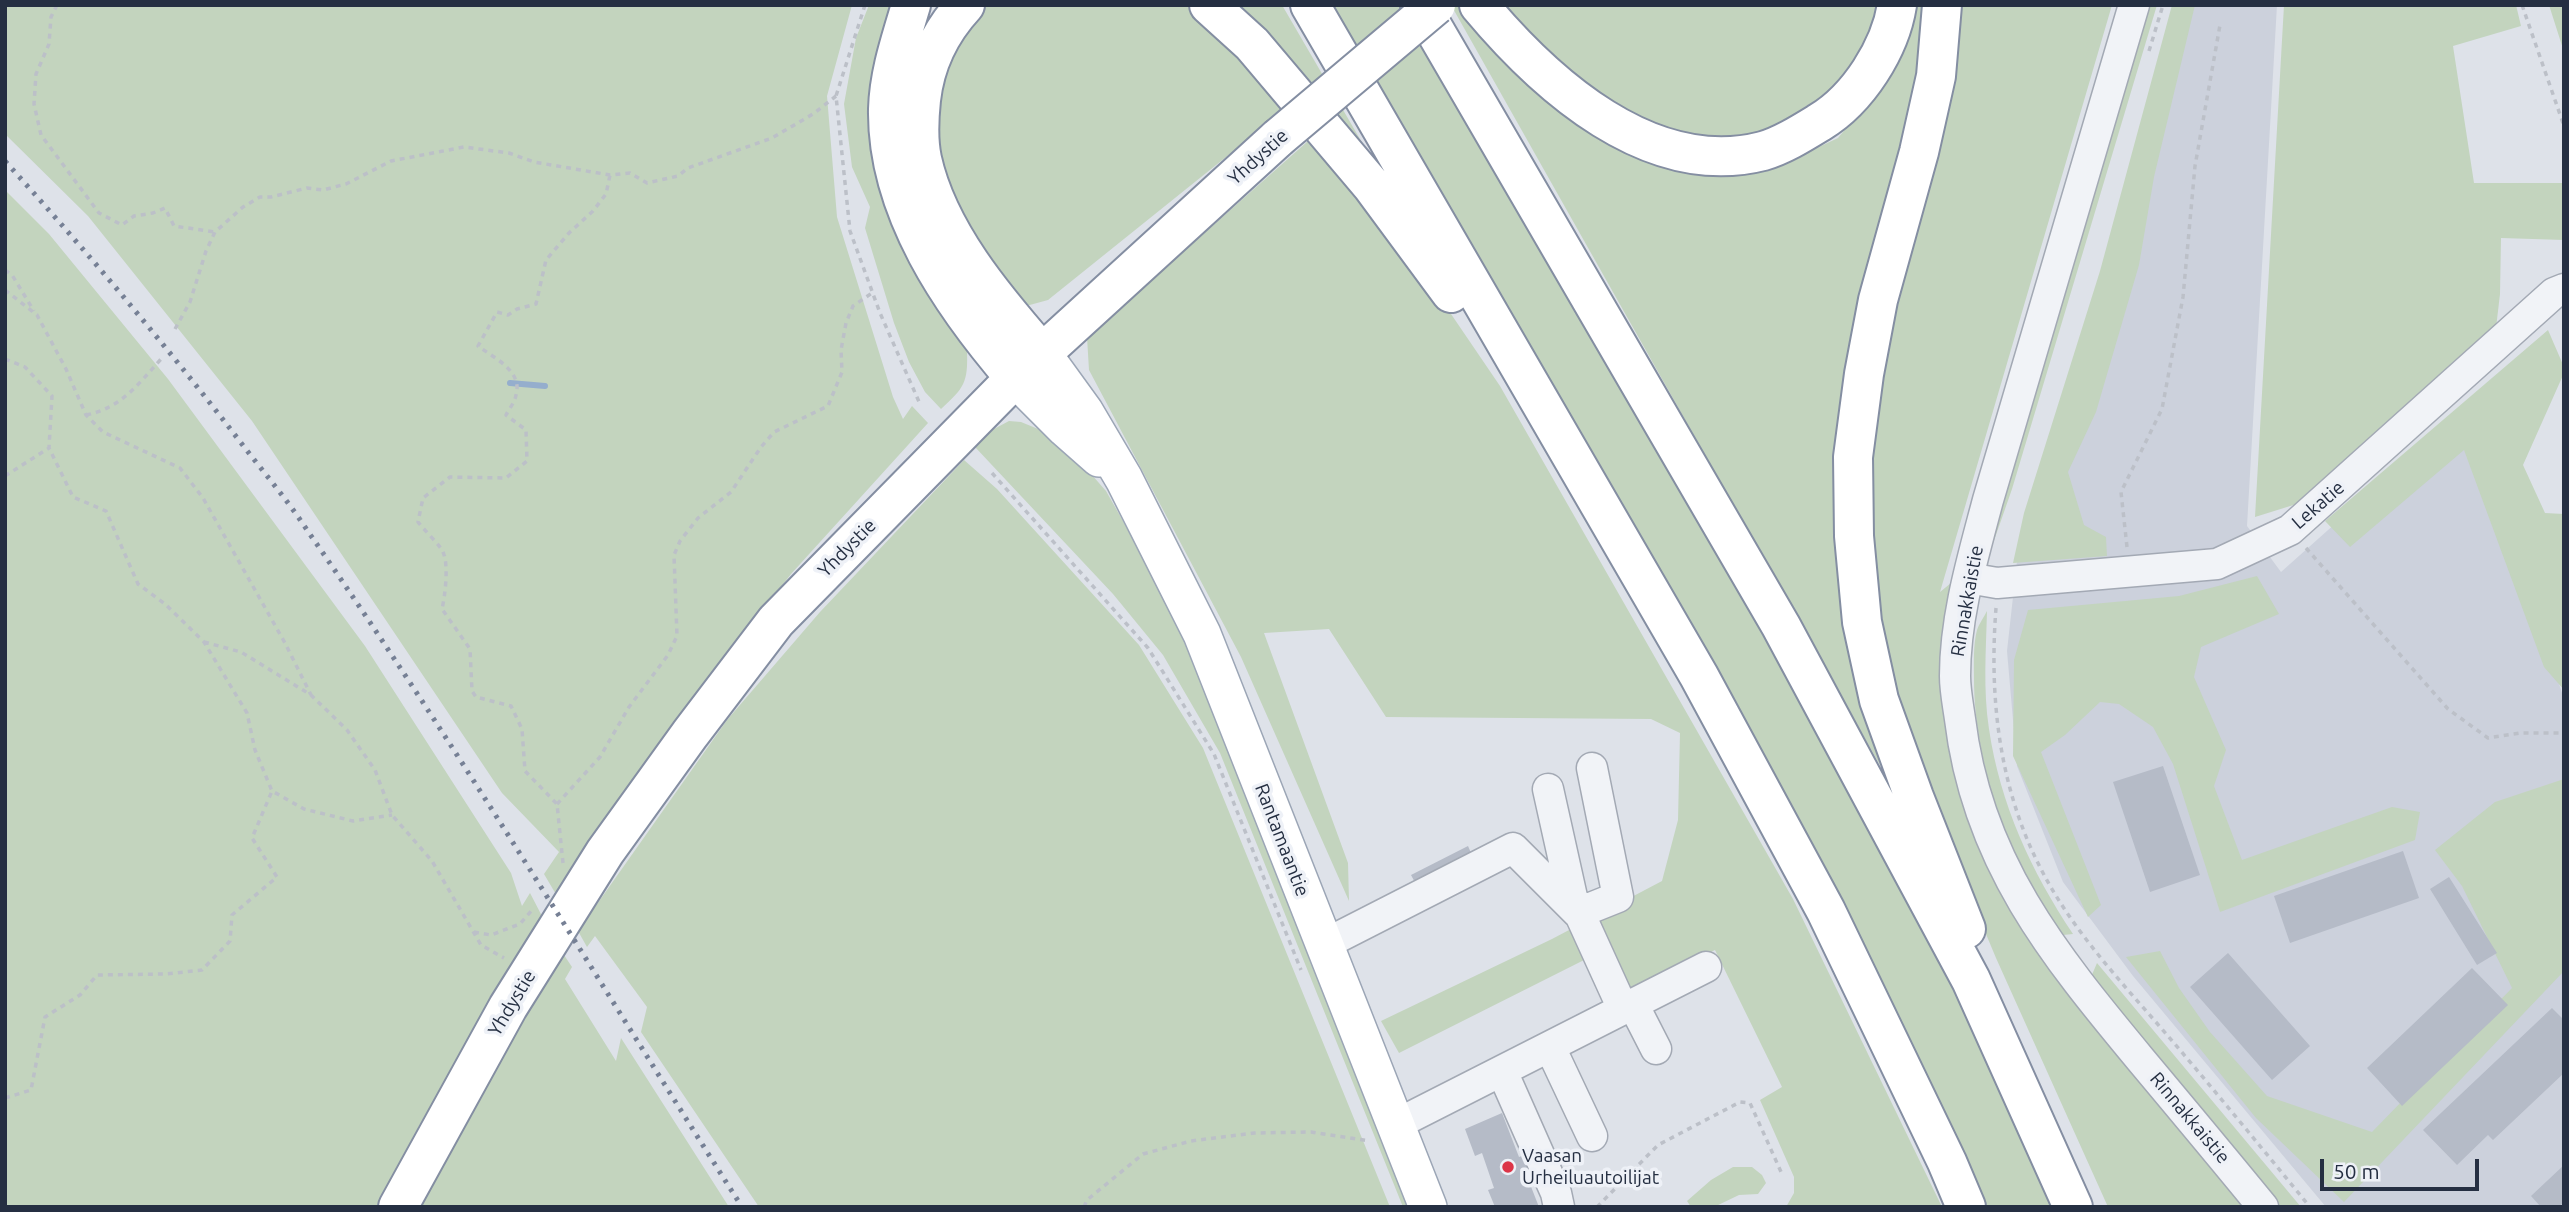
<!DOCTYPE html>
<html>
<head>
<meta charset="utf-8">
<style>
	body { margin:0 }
	#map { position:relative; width:2569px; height:1212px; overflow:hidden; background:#dee2e9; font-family:Ubuntu,sans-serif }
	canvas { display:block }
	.frame { position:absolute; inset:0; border:7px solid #252f42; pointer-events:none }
	.scale { position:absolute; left:2320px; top:1159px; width:159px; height:32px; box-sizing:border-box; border:4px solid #252f42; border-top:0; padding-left:9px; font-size:21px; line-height:24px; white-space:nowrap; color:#252f42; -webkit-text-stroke:5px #eef1f7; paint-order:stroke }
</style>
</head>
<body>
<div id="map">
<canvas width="2569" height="1212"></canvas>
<div class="frame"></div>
<div class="scale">50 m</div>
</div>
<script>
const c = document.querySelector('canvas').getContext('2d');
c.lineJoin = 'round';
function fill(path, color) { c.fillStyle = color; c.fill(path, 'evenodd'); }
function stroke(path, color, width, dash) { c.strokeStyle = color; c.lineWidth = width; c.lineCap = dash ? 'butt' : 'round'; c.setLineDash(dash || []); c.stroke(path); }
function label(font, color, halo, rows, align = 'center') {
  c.font = font + ' Ubuntu,sans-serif'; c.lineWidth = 7; c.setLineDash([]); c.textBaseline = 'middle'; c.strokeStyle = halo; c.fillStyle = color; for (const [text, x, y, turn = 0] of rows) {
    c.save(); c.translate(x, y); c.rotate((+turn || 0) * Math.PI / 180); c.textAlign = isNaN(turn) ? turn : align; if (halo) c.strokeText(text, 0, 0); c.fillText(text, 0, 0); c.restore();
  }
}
fill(new Path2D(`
	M2187,5H2277L2247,526L2281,572L2467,406L2564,699V1207H2326L2133,976L2063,882L2017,766L2007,651L2019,543Z`), '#ccd1dc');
fill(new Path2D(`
	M5,5H852L827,96L837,217L893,397L903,419L912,406L928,423L791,574L719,667L557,896L544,874L559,852L502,793L252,421L88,216L5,134Z
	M869,5H896L967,352C968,383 964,388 941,409L925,392L909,362L894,323L865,228L870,207L852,167L844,104L856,38Z
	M983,5H1185L1207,19L1292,104L1048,300L1026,306L993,281L955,209L927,133L937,75Z
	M1222,5H1282L1385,182Z
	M1332,5H1404L1777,652L1915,906L2053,1203L2052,1207H1985L1856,933Z
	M1451,5H1464L1554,103L1791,160L1838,138L1889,76L1911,5H1928L1849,619L1880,764L1894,790Z
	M1500,5H1880L1852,77L1776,132L1723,141L1667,135L1609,105L1550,60Z
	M1951,5H2112L1940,592L1951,583L1949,715L2049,967L2076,1004L2247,1207H2108L1996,958L1937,817L1896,701L1866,527L1876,406Z
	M2148,5H2157L2012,489L1990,552L1994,521Z
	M2172,5H2195L2154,177L2139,265L2096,412L2068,472L2084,525L2106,537L2107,556L2013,563L2024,513L2100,271Z
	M2284,5H2516L2521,26L2453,46L2474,183H2564V240L2501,238L2500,294L2496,328L2303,502L2255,517Z
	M2549,5H2564V52Z
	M1316,134L1400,239L1500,386L1793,899L1942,1207H1786L1794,1193V1177L1760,1100L1782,1087L1715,950L1622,996L1602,951L1399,1053L1381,1021L1552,939L1662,881L1678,820L1680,733L1651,719L1386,717L1329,629L1264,633L1348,863L1349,901L1241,657L1089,370L1087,337Z
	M5,190L49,234L168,379L365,646L511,873L522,906L530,893L543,918L420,1124L376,1207H5Z
	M2548,330L2564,367V373L2523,465L2545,513L2564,514V690L2544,667L2464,450L2350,547L2325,521Z
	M1009,421L1021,422L1043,431L1077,458L1106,491L1165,595L1416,1207H1403L1220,753L1163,655L1113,594L975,447L994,429Z
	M964,460L997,489L1139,645L1203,748L1390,1207H759L641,1032L647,1007L595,936L587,947L578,931L727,720L820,612Z
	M2257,576L2279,614L2201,647L2194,677L2226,750L2214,786L2242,860L2392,807L2420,812L2415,840L2220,912L2173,764L2153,727L2119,704L2100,702L2065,735L2041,752L2101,905L2088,917L2013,756L2014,660L2028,610L2179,596Z
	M1987,611C1986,650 1983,690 1989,729C2000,804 2031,871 2073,934L2063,935C2010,868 1974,763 1974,679C1974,664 1973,645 1977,630C1979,624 1984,617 1987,611Z
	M2564,779V971L2344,1202L2256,1118L2126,957L2160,951L2179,988L2210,1032L2267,1096L2372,1132L2512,988L2462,886L2435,850L2495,802Z
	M564,955L572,967L565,979L616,1061L621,1038L729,1207H418L463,1118Z
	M2097,963L2301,1207H2277L2091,977Z
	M1733,1167H1752L1762,1175L1766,1183L1758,1194L1739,1195L1714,1207H1691L1687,1201L1711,1180Z`), '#c3d4be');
stroke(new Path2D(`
	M510,383L545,386`), '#95aecd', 6);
fill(new Path2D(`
	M2163,766L2200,875L2150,892L2113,782Z
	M1468,846L1475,862L1419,890L1411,875Z
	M2403,851L2419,898L2290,943L2274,896Z
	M2449,877L2497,953L2477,965L2430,889Z
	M2228,953L2310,1046L2272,1080L2190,987Z
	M2472,968L2508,1005L2402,1106L2367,1068Z
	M2552,1008L2564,1020V1073L2493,1140L2488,1135L2457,1165L2423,1130Z
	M1502,1113L1519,1157L1525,1155L1534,1177L1528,1179L1539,1207H1495L1488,1190L1494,1188L1482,1153L1475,1156L1465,1129Z
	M2564,1165V1202L2559,1207H2541L2531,1196Z`), '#b5bbc7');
const minor = new Path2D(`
	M2134,5L1988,500C1973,557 1955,616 1955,676C1955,690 1958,705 1960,719C1977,861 2053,954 2141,1060C2182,1109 2223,1158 2263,1207
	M1968,578L1997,583L2217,564L2290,530L2554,293L2564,289
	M1548,789L1572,897L1623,1009
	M1323,945L1513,848L1578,913L1618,897L1592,768
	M1633,1004L1656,1049
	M1550,1047L1592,1136
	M1502,1071L1556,1193L1559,1207
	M1395,1125L1706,967`);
const major = new Path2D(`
	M1042,353L1084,411L1124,479L1202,634L1428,1207
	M1015,378L1065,428L1099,458`);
const highway = new Path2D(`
	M911,5C901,39 889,73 888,109C886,210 952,305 1015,378
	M965,5C940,32 925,63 921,100C919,119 918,140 922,159C938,232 994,298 1042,353
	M1209,5L1252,44L1372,186L1451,293
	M1310,5L1699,676L1826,911L1947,1162L1966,1207
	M1420,5L1781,626L1971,980L2073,1207
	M1479,5C1545,84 1650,180 1763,151C1783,145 1802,133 1820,122C1858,99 1890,49 1897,5
	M1942,5L1936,76L1919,152L1878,300L1864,374L1853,457L1854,536L1862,622L1879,700L1914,797L1966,929
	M398,1207L508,1007L605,852L690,734L776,621L1015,378L1278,138`);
stroke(minor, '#a3a9b4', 33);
stroke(major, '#9ca6b6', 40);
stroke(highway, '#848ea2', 42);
stroke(new Path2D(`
	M57,5L51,17L49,44L36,74L34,104L41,135L99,213L122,225L134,216L153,213L165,208L174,226L215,232
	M865,5L836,96L850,231L880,313L920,404
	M2522,5L2564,126
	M2149,51L2163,5
	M5,270L12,275L34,311
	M5,290L37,315L66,369L86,415L103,432L180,468L203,498L285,643L311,695
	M175,329L190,302L206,251L215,232L243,207L260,197H271L307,188L323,190L346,184L391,161L464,147L509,153L534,162L610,175L630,173L647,183L678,176L688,168L772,138L813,114L836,96
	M5,359L25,367L52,396L49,448L73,497L106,511L138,584L165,604L204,642L247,713L255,750L272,791L304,809L353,821L392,815
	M86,415C122,408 139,383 162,358
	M992,473L1148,648L1214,754L1301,970
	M5,476L49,448
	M2127,547L2121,492L2162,409L2183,297L2195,166L2220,25
	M2306,548L2448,709L2488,738L2520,733H2564
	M1996,608C1989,698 1999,789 2042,871C2075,935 2128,989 2174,1043C2220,1097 2265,1152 2310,1207
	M204,642L241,652L311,695L347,730L375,770L392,815L432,861L481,945L504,958
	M557,804L600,757L629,707L668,655L677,636L674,555L680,541L698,518L731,492L761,447L774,432L828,406L842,372L841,350L846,323L853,306L872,293
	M563,863L557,804L525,771L522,729L511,706L476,697L472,691L470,649L442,609C445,596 449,565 443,552C441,546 424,530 418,522L423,498L450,477L506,478L527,461L526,430L506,415C509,409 515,402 516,395C523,371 494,358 478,346L497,312L508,315L517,309L536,304L546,260L569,233L593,211L606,194L610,175
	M474,932L491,935L520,924L532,910
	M5,1098L31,1090L45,1017L80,995L97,975L166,974L202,970L230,941L232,915L277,877L252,838L272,791
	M1084,1207L1087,1200L1143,1154L1191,1141L1254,1133L1311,1132L1370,1141
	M1597,1207L1658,1145L1740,1102L1750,1103L1782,1174`), '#bcc0c8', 3.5, [5, 5]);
stroke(minor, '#f1f3f7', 30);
stroke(major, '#fff', 37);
stroke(highway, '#fff', 38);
stroke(new Path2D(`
	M5,161C89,254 169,349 245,448C266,475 288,501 307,530C460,750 598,981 742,1207`), '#768095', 5, [3.5, 7]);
const highwayBridge = new Path2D(`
	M1278,138L1436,5`);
stroke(highwayBridge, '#848ea2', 42, []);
stroke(highwayBridge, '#fff', 38);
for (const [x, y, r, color] of [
	[1508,1167,7,"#dc3548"]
]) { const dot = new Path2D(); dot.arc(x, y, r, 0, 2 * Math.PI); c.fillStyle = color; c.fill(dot); stroke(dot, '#eef1f7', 2.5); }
label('19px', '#252f42', '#eef1f7', [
	["Yhdystie",1258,157,-42],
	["Lekatie",2318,505,-41],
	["Yhdystie",847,548,-45],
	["Rinnakkaistie",1967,601,-80],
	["Rantamaantie",1282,840,69],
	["Yhdystie",512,1003,-59],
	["Rinnakkaistie",2190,1118,50]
]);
label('19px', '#252f42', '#eef1f7', [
	["Vaasan",1522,1156],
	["Urheiluautoilijat",1522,1178]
], 'left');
</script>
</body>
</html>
